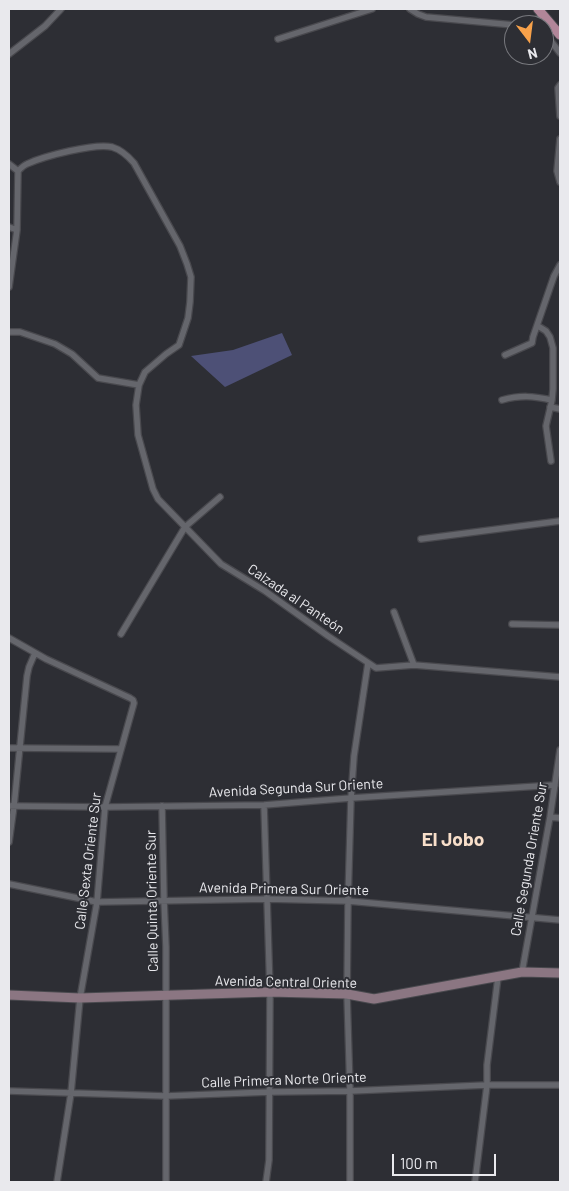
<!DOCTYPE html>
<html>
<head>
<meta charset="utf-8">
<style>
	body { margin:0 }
	#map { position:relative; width:569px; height:1191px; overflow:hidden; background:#2d2e34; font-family:Barlow,sans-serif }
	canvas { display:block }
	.frame { position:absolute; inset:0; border:10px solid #e9e9ed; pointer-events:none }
	.north { position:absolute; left:504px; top:15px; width:50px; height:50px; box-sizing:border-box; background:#2d2e34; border:1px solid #78797e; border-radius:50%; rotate:165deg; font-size:14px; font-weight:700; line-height:20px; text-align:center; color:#e9e9ed }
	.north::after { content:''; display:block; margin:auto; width:18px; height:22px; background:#f7a14a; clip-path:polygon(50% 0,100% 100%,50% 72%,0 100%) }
	.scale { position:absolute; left:392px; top:1154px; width:104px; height:22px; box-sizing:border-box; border:2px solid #e9e9ed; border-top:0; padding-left:6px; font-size:15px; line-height:18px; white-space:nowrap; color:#e9e9ed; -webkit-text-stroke:4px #2d2e34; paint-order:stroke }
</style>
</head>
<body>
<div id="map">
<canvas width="569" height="1191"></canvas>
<div class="frame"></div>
<div class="north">N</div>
<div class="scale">100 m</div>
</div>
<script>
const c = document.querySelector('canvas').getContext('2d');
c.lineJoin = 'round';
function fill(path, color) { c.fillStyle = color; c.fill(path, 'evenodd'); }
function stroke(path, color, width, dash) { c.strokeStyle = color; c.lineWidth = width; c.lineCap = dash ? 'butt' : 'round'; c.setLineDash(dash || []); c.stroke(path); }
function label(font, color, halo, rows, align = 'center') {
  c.font = font + ' Barlow,sans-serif'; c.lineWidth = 4; c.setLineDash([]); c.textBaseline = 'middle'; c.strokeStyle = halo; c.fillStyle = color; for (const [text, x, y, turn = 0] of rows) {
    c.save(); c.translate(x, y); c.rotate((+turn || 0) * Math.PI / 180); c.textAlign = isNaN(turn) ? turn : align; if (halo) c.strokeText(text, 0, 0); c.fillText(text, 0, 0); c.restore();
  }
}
fill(new Path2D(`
	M282,333L292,355L225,387L191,356L233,350Z`), '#4d5076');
const street = new Path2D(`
	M410,9L418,14L426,17L514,25
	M539,25L540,10
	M544,32L560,53
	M278,39L372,9
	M9,54L45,26L61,9
	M560,85L558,88L560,116
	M560,139L557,171L560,182
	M9,164L18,171
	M18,171C21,168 24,165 27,164C44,156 95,143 112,147C122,150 128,156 134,163L180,246L187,264L191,277L190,302L188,318L179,345L166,354L145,372L139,385L136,405L138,435L153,489L158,499L221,564L265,591L328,636L376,668L414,665L560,677
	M9,227L17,230
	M9,287L17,230L18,171
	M538,326L546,331L550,337L553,348V389L552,400L546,426L551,461
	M9,332H20L55,344L72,354L98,378L139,385
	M505,355L532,343L533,337L554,276L560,265
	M502,400C521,395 533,396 552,400
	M550,407L560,409
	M421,539L560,521
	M394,612L414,665
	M512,624L560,625
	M121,634L185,527L220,497
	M9,638L46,659L130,698L133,700L134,703L105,807L97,902L80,998L71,1093L57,1182
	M9,748L121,749
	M264,805L270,992L269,1160L266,1182
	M9,806L105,807L264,805L351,798L555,785
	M162,806L164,900L166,947V1182
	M550,817L560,818
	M9,842L14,806L27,676L29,667L35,653
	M9,884L97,902L267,899L348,901L560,920
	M522,972L550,817L560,750
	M9,1091L166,1096L269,1092L350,1091L487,1085H560
	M350,1182V1091L347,994L348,901L351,798L354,756L368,663
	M475,1182L487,1085V1065L498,977`);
const secondary = new Path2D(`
	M9,995L80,998L270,992L347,994L374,999L522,972L560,973`);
const primary = new Path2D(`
	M538,9L560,35`);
stroke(street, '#49494e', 8);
stroke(secondary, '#49494e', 11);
stroke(primary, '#49494e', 11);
stroke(street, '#65666c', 5.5);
stroke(secondary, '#8b7682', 9);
stroke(primary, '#b18699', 9);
label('14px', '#e9e9ed', '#2d2e34', [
	["Calzada al Panteón",296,599,34],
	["Avenida Segunda Sur Oriente",296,788,-3],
	["Calle Segunda Oriente Sur",529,859,-80],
	["Calle Sexta Oriente Sur",88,861,-83],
	["Avenida Primera Sur Oriente",284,889,1],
	["Calle Quinta Oriente Sur",152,901,-91],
	["Avenida Central Oriente",286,982,1],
	["Calle Primera Norte Oriente",284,1080,-2]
]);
label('bold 19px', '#f8dfca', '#2d2e34', [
	["El Jobo",453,840]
]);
</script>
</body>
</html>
